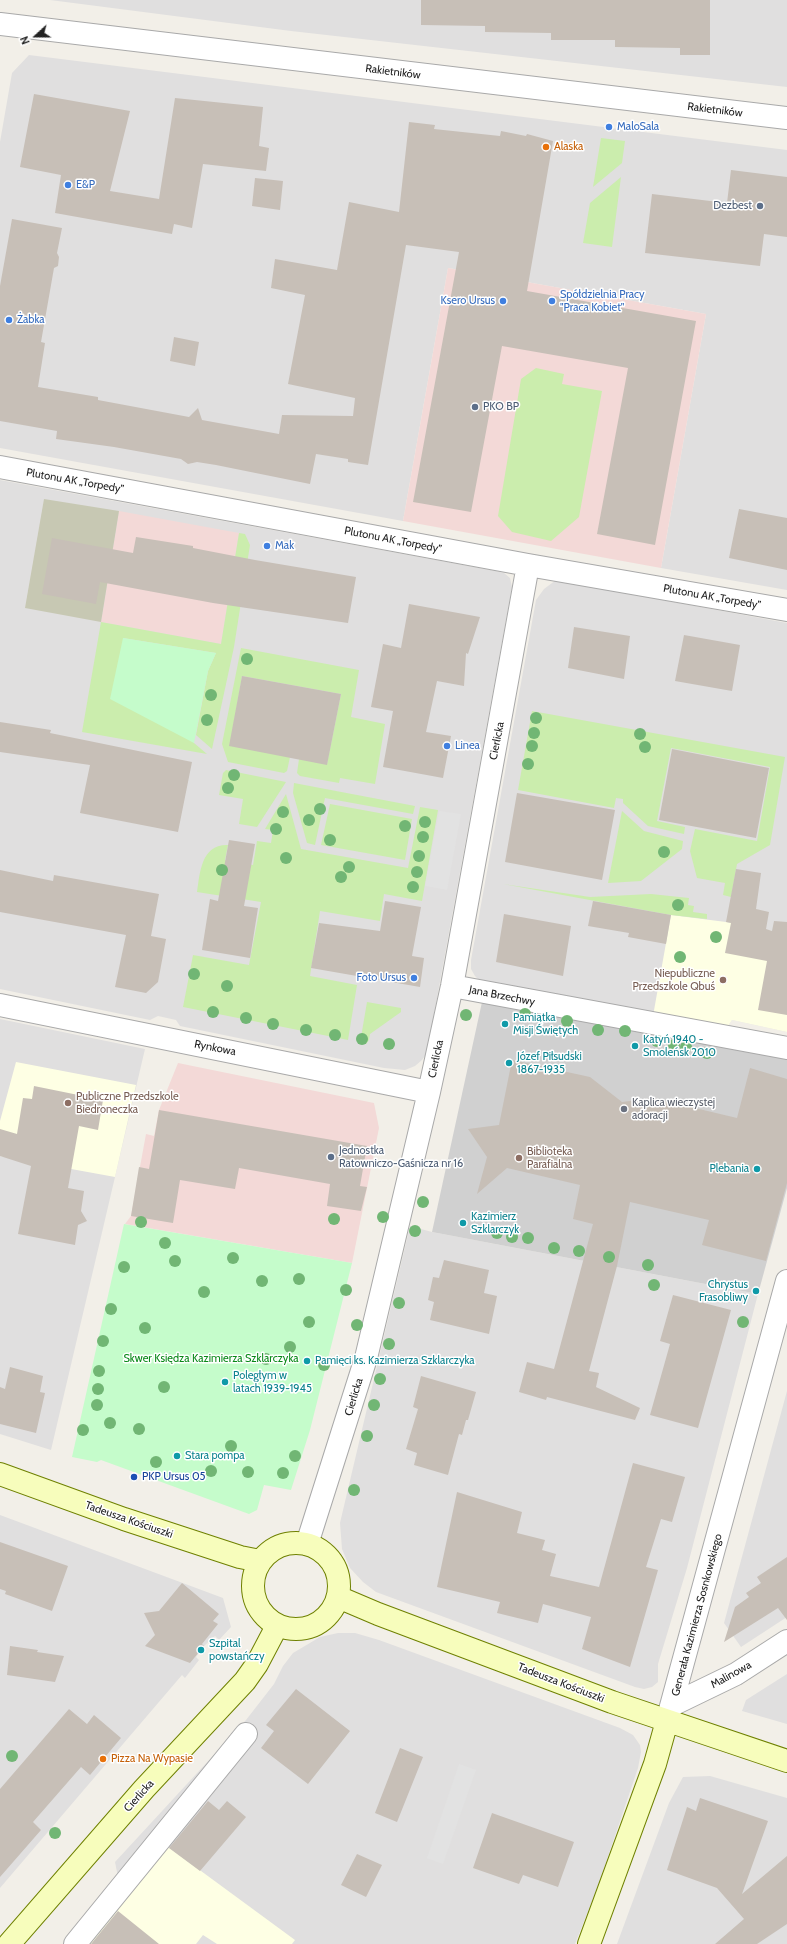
<!DOCTYPE html>
<html>
<head>
<meta charset="utf-8">
<style>
	body { margin:0 }
	#map { position:relative; width:787px; height:1944px; overflow:hidden; background:#f2efe8; font-family:Cabin,sans-serif }
	canvas { display:block }
	.north { position:absolute; left:16px; top:16px; width:40px; height:40px; -webkit-text-stroke:3px #fff; paint-order:stroke; rotate:249deg; font-size:11px; font-weight:700; line-height:16px; text-align:center; color:#222 }
	.north::after { content:''; display:block; margin:auto; width:14px; height:18px; background:#222; clip-path:polygon(50% 0,100% 100%,50% 72%,0 100%) }
</style>
</head>
<body>
<div id="map">
<canvas width="787" height="1944"></canvas>
<div class="north">N</div>
</div>
<script>
const c = document.querySelector('canvas').getContext('2d');
c.lineJoin = 'round';
function fill(path, color) { c.fillStyle = color; c.fill(path, 'evenodd'); }
function stroke(path, color, width, dash) { c.strokeStyle = color; c.lineWidth = width; c.lineCap = dash ? 'butt' : 'round'; c.setLineDash(dash || []); c.stroke(path); }
function label(font, color, halo, rows, align = 'center') {
  c.font = font + ' Cabin,sans-serif'; c.lineWidth = 3; c.setLineDash([]); c.textBaseline = 'middle'; c.strokeStyle = halo; c.fillStyle = color; for (const [text, x, y, turn = 0] of rows) {
    c.save(); c.translate(x, y); c.rotate((+turn || 0) * Math.PI / 180); c.textAlign = isNaN(turn) ? turn : align; if (halo) c.strokeText(text, 0, 0); c.fillText(text, 0, 0); c.restore();
  }
}
fill(new Path2D(`
	M50,0H787V87L291,31Z
	M29,55L787,150V590L661,568L706,314L448,268L403,521L0,448V142L12,73Z
	M0,480L496,571L504,573L510,578L512,587L427,1053L422,1060L415,1066L405,1070L384,1068L180,1026L176,1020L158,1016L150,1020L0,989Z
	M556,580L787,623V1032L732,1020L726,1029L481,982L475,976L471,969V960L536,600L544,589Z
	M0,1019L145,1049L51,1450L0,1434Z
	M410,1226L432,1232L758,1294L687,1568L658,1664V1682L652,1687L644,1689L635,1687L376,1592L363,1582L350,1568L342,1549L340,1523Z
	M787,1391V1617L741,1647L724,1623Z
	M0,1515L223,1598L231,1627L219,1640L215,1636L204,1646L196,1657L199,1660L185,1678L182,1675L0,1888Z
	M338,1633H355L379,1640L620,1728L633,1735L640,1745L641,1752L638,1768L598,1886L575,1944H65L118,1877L115,1862L246,1720L274,1684L283,1666L293,1653L320,1637Z
	M787,1674V1724L742,1711L746,1700Z
	M710,1776L787,1798V1944H617L669,1803L683,1777Z`), '#e0dfdf');
fill(new Path2D(`
	M448,268L706,314L661,568L403,521Z
	M119,511L239,533L221,644L101,622Z
	M178,1063L374,1103L379,1128L352,1263L125,1224L131,1216L146,1134L154,1136L159,1110Z`), '#f3d9d7');
fill(new Path2D(`
	M671,915L726,922L787,934V1032L732,1020L726,1029L653,1016Z
	M16,1062L136,1085L115,1177L0,1156V1121Z
	M167,1846L295,1940L292,1944H217L203,1935L196,1944H86Z`), '#feffe4');
fill(new Path2D(`
	M482,1002L787,1057V1188L758,1294L432,1232Z`), '#d0d0d0');
fill(new Path2D(`
	M44,499L119,511L101,622L25,608Z`), '#c7c8b3');
fill(new Path2D(`
	M601,138L625,141L622,163L593,187Z
	M621,177L612,247L583,243L590,203Z
	M536,368L564,374L562,384L602,391L579,517L551,541L512,532L498,516L521,379Z
	M239,533L245,534L250,545L234,647L212,749L196,735L208,671L216,653L123,638L194,743L207,754L82,732L101,622L221,644Z
	M241,648L359,670L351,717L385,724L375,784L340,778L339,783L300,776L297,773L299,759L327,764L341,694L242,676L230,745L290,757L287,771L284,773L228,762L222,744Z
	M532,711L785,757L770,845L737,864L731,897L723,895L725,883L697,878L690,851L695,829L757,841L770,767L671,748L657,821L685,827L684,834L648,826L623,803V799L616,798L614,808L518,790Z
	M226,770L286,782L257,827L239,824L243,799L219,795L223,773Z
	M294,783L415,806L413,814L325,798L315,845L307,843L293,793Z
	M286,794L301,849L408,868L420,807L438,810L422,901L384,894L380,921L320,911L310,976L357,985L348,1040L183,1007L193,955L249,965L261,902L197,892C200,873 201,844 228,845L225,860L253,865L257,841L271,843L273,830L265,829Z
	M330,804L412,819L405,860L321,845Z
	M622,811L644,831L683,841L682,849L641,881L608,883Z
	M503,884L590,897L651,894L689,898L688,905L694,906L693,912L707,914V919L671,915Z
	M367,1002L401,1008V1012L370,1034L369,1040L366,1044L360,1043Z`), '#cbedad');
fill(new Path2D(`
	M123,638L216,653L208,671L194,743L110,699Z
	M124,1224L352,1263L310,1430L291,1490L264,1485L257,1510L249,1514L101,1460L97,1462L72,1457Z`), '#c5fccb');
fill(new Path2D(`
	M439,811L461,814L447,890L425,886Z
	M459,1764L476,1770L443,1864L427,1858Z`), '#e2e2e2');
fill(new Path2D(`
	M421,0H710V55H680V48L615,47V40H551V33L485,32V26L421,25Z
	M34,94L130,111L110,191L159,199L175,98L263,107L259,146L269,148L266,171L203,164L192,228L174,224L172,234L55,213L61,175L20,167Z
	M409,122L435,125L434,129L500,136L501,131L526,136L527,134L553,141L527,291L696,321L655,545L597,534L628,368L502,346L471,512L413,502L459,252L406,245L368,465L348,462V459L316,454L310,484L216,465L197,462L188,464L181,459L114,447L56,439L57,431L0,421V286L12,219L62,228L57,253L59,257L58,266L54,268L41,342L45,343L38,387L98,397V400L189,417L198,408L202,420L279,434L282,415L353,416L355,398L288,384L305,295L271,288L275,259L337,270L349,202L399,212Z
	M731,170L787,177V237L764,234L760,266L645,253L652,194L727,203Z
	M255,178L283,181L280,210L252,206Z
	M174,337L199,342L195,366L170,361Z
	M739,509L787,518V570L729,558Z
	M136,537L193,546V548L255,560L356,577L348,623L213,603L100,582L96,604L42,594L52,538L133,553Z
	M409,604L480,617L468,654L466,653L464,686L437,681L426,732L451,736L443,778L383,767L393,711L371,707L383,644L401,648Z
	M574,627L630,636L624,679L568,668Z
	M684,635L740,645L732,691L675,681Z
	M242,676L341,694L327,765L229,746Z
	M0,722L51,730L50,733L192,762L178,832L80,813L90,765L0,752Z
	M672,749L769,768L756,838L659,820Z
	M517,793L615,810L602,880L505,862Z
	M229,840L255,844L244,906L258,908L250,958L202,950L210,899L218,901Z
	M736,869L761,873L756,909L769,912L766,929L772,931L774,921L787,922V1015L758,1010L767,961L725,953L731,923L726,922Z
	M0,870L53,881L54,875L159,894L151,936L166,939L158,982L146,993L115,987L126,935L0,912Z
	M385,901L421,907L412,956L424,958L420,987L311,968L319,923L380,931Z
	M593,901L671,915L666,944L628,937L629,933L588,926Z
	M504,914L571,926L563,976L496,962Z
	M512,1060L590,1077L622,1102L653,1098L737,1118L750,1068L787,1079V1183L766,1261L702,1245L709,1220L630,1202L617,1266L589,1371L599,1373L596,1387L640,1408L635,1420L547,1397L546,1400L519,1392L527,1362L554,1369L593,1224L573,1219L580,1185L507,1168L477,1194L487,1157L468,1129L499,1125Z
	M34,1086L103,1100L98,1130L79,1126L68,1188L84,1191L81,1211L87,1221L78,1225L75,1245L18,1234L31,1166L0,1156V1129L17,1134L23,1098L32,1099Z
	M159,1110L367,1146L360,1186L367,1187L361,1211L327,1206L330,1184L239,1168L235,1189L180,1180L173,1223L131,1216L139,1167L149,1169Z
	M444,1260L489,1270L484,1293L497,1296L489,1334L430,1320L434,1302L428,1300L433,1277L439,1278Z
	M673,1295L731,1310L698,1428L650,1415L670,1344L660,1341Z
	M10,1367L43,1376L40,1392L45,1393L36,1433L0,1424V1387L5,1389Z
	M421,1376L476,1392L468,1420H466L462,1435L459,1434L448,1475L414,1465L417,1453L406,1449L418,1409L413,1407Z
	M633,1463L685,1477L672,1522L661,1519L646,1567L658,1570L630,1667L582,1649L591,1617L543,1604L538,1623L497,1613L500,1602L437,1587L457,1492L522,1512L517,1533L545,1540L542,1550L556,1554L550,1576L599,1587Z
	M0,1542L68,1566L52,1611L5,1594L6,1591L0,1589Z
	M787,1557V1620L778,1608L724,1642L735,1607L749,1597L746,1593L761,1583L757,1577Z
	M182,1583L219,1614L213,1621L218,1624L202,1644L204,1646L190,1663L145,1646L155,1635L144,1613L159,1611Z
	M10,1646L38,1650L37,1652L64,1656L55,1682L7,1675Z
	M296,1689L350,1731L308,1784L261,1748L274,1731L266,1725Z
	M69,1709L87,1724L94,1715L121,1738L90,1775L81,1767L33,1822L41,1830L0,1877V1789Z
	M400,1748L423,1757L397,1822L375,1813Z
	M700,1798L768,1821L742,1894L787,1856V1924L757,1944H715L744,1919L717,1888L667,1870L687,1807L696,1811Z
	M208,1801L219,1810L227,1801L246,1817L200,1871L169,1848Z
	M492,1813L574,1842L558,1887L523,1875L519,1884L473,1868Z
	M357,1854L382,1865L366,1897L341,1885Z
	M118,1911L159,1944H91Z`), '#c7bfb7');
const street = new Path2D(`
	M0,24L787,118
	M0,467L528,565L787,610
	M452,986L787,1048
	M0,1005L429,1092
	M307,1544L366,1358L429,1092L452,986L528,565
	M672,1705L736,1674L787,1641
	M667,1721L787,1281
	M75,1944L246,1734`);
const secondary = new Path2D(`
	M0,1474L124,1519L240,1557L260,1561
	M253 1586a43 43 0 1 1 86 0a43 43 0 1 1-86 0Z
	M338,1597L378,1614L612,1702L787,1761
	M9,1944L144,1789L245,1681L257,1664L277,1626
	M589,1944L655,1764L667,1721`);
stroke(street, '#a9a9a9', 24);
stroke(secondary, '#6f8100', 24);
stroke(street, '#fff', 22);
stroke(secondary, '#f7fdbc', 22);
c.fillStyle = '#71b674';
for (const [x, y] of [
	[247,659],
	[211,695],
	[536,718],
	[207,720],
	[534,733],
	[640,734],
	[532,746],
	[645,747],
	[528,764],
	[234,775],
	[228,788],
	[320,809],
	[283,812],
	[309,820],
	[425,822],
	[405,826],
	[276,829],
	[423,837],
	[330,840],
	[664,852],
	[419,856],
	[286,858],
	[349,867],
	[222,870],
	[417,872],
	[341,877],
	[413,887],
	[678,905],
	[716,937],
	[680,957],
	[194,974],
	[227,986],
	[213,1012],
	[525,1014],
	[466,1015],
	[246,1018],
	[567,1021],
	[273,1024],
	[306,1030],
	[598,1030],
	[625,1031],
	[335,1035],
	[362,1039],
	[657,1041],
	[389,1044],
	[674,1045],
	[686,1047],
	[707,1053],
	[423,1202],
	[383,1217],
	[334,1219],
	[141,1222],
	[415,1231],
	[497,1233],
	[512,1237],
	[528,1238],
	[165,1243],
	[554,1248],
	[579,1251],
	[609,1257],
	[233,1258],
	[175,1261],
	[648,1265],
	[124,1267],
	[299,1279],
	[262,1281],
	[654,1285],
	[346,1290],
	[204,1292],
	[399,1303],
	[111,1309],
	[309,1322],
	[743,1322],
	[357,1325],
	[145,1328],
	[103,1341],
	[389,1344],
	[290,1347],
	[266,1359],
	[324,1365],
	[99,1371],
	[380,1379],
	[164,1387],
	[98,1389],
	[97,1405],
	[374,1405],
	[110,1423],
	[139,1429],
	[83,1430],
	[367,1436],
	[231,1446],
	[295,1456],
	[156,1462],
	[211,1471],
	[248,1472],
	[283,1473],
	[354,1490],
	[12,1756],
	[55,1833]
]) { c.beginPath(); c.arc(x, y, 6, 0, 2 * Math.PI); c.fill(); }
for (const [x, y, r, color] of [
	[609,127,4,"#3f7fe0"],
	[546,147,4,"#e8710a"],
	[68,185,4,"#3f7fe0"],
	[760,206,4,"#5c6f8a"],
	[503,301,4,"#3f7fe0"],
	[552,301,4,"#3f7fe0"],
	[9,320,4,"#3f7fe0"],
	[475,407,4,"#5c6f8a"],
	[267,546,4,"#3f7fe0"],
	[447,746,4,"#3f7fe0"],
	[414,978,4,"#3f7fe0"],
	[723,980,4,"#8d6e63"],
	[505,1024,4,"#0f9aa8"],
	[635,1046,4,"#0f9aa8"],
	[509,1063,4,"#0f9aa8"],
	[68,1103,4,"#8d6e63"],
	[624,1109,4,"#6b7280"],
	[331,1157,4,"#5c6f8a"],
	[519,1158,4,"#8d6e63"],
	[757,1169,4,"#0f9aa8"],
	[463,1223,4,"#0f9aa8"],
	[756,1291,4,"#0f9aa8"],
	[307,1361,4,"#0f9aa8"],
	[225,1382,4,"#0f9aa8"],
	[177,1456,4,"#0f9aa8"],
	[134,1477,4,"#1a4fb4"],
	[201,1650,4,"#0f9aa8"],
	[103,1759,4,"#e8710a"]
]) { const dot = new Path2D(); dot.arc(x, y, r, 0, 2 * Math.PI); c.fillStyle = color; c.fill(dot); stroke(dot, '#fff', 1.5); }
label('11px', '#222', '#fff', [
	["Rakietników",393,72,7],
	["Rakietników",715,110,7],
	["Plutonu AK „Torpedy”",75,481,10],
	["Plutonu AK „Torpedy”",393,540,11],
	["Plutonu AK „Torpedy”",712,597,10],
	["Cierlicka",497,741,-79],
	["Jana Brzechwy",502,996,11],
	["Rynkowa",215,1048,11],
	["Cierlicka",436,1059,-78],
	["Cierlicka",354,1397,-73],
	["Tadeusza Kościuszki",129,1520,19],
	["Generała Kazimierza Sosnkowskiego",697,1615,-75],
	["Malinowa",731,1675,-29],
	["Tadeusza Kościuszki",561,1683,21],
	["Cierlicka",139,1796,-48]
]);
label('11px', '#366cbe', '#fff', [
	["MaloSala",617,127],
	["E&P",76,185],
	["Spółdzielnia Pracy",560,295],
	["\"Praca Kobiet\"",560,308],
	["Ksero Ursus",495,301,"right"],
	["Żabka",17,320],
	["Mak",275,546],
	["Linea",455,746],
	["Foto Ursus",406,978,"right"]
], 'left');
label('11px', '#c56008', '#fff', [
	["Alaska",554,147],
	["Pizza Na Wypasie",111,1759]
], 'left');
label('11px', '#4e5e75', '#fff', [
	["Dezbest",752,206,"right"],
	["PKO BP",483,407],
	["Jednostka",339,1151],
	["Ratowniczo-Gaśnicza nr 16",339,1164]
], 'left');
label('11px', '#785e54', '#fff', [
	["Niepubliczne",715,974,"right"],
	["Przedszkole Qbuś",715,987,"right"],
	["Publiczne Przedszkole",76,1097],
	["Biedroneczka",76,1110],
	["Biblioteka",527,1152],
	["Parafialna",527,1165]
], 'left');
label('11px', '#0d838f', '#fff', [
	["Pamiątka",513,1018],
	["Misji Świętych",513,1031],
	["Katyń 1940 -",643,1040],
	["Smoleńsk 2010",643,1053],
	["Józef Piłsudski",517,1057],
	["1867-1935",517,1070],
	["Plebania",749,1169,"right"],
	["Kazimierz",471,1217],
	["Szklarczyk",471,1230],
	["Chrystus",748,1285,"right"],
	["Frasobliwy",748,1298,"right"],
	["Pamięci ks. Kazimierza Szklarczyka",315,1361],
	["Poległym w",233,1376],
	["latach 1939-1945",233,1389],
	["Stara pompa",185,1456],
	["Szpital",209,1644],
	["powstańczy",209,1657]
], 'left');
label('11px', '#5b616d', '#fff', [
	["Kaplica wieczystej",632,1103],
	["adoracji",632,1116]
], 'left');
label('11px', '#078816', '#fff', [
	["Skwer Księdza Kazimierza Szklarczyka",211,1359]
]);
label('11px', '#164399', '#fff', [
	["PKP Ursus 05",142,1477]
], 'left');
</script>
</body>
</html>
